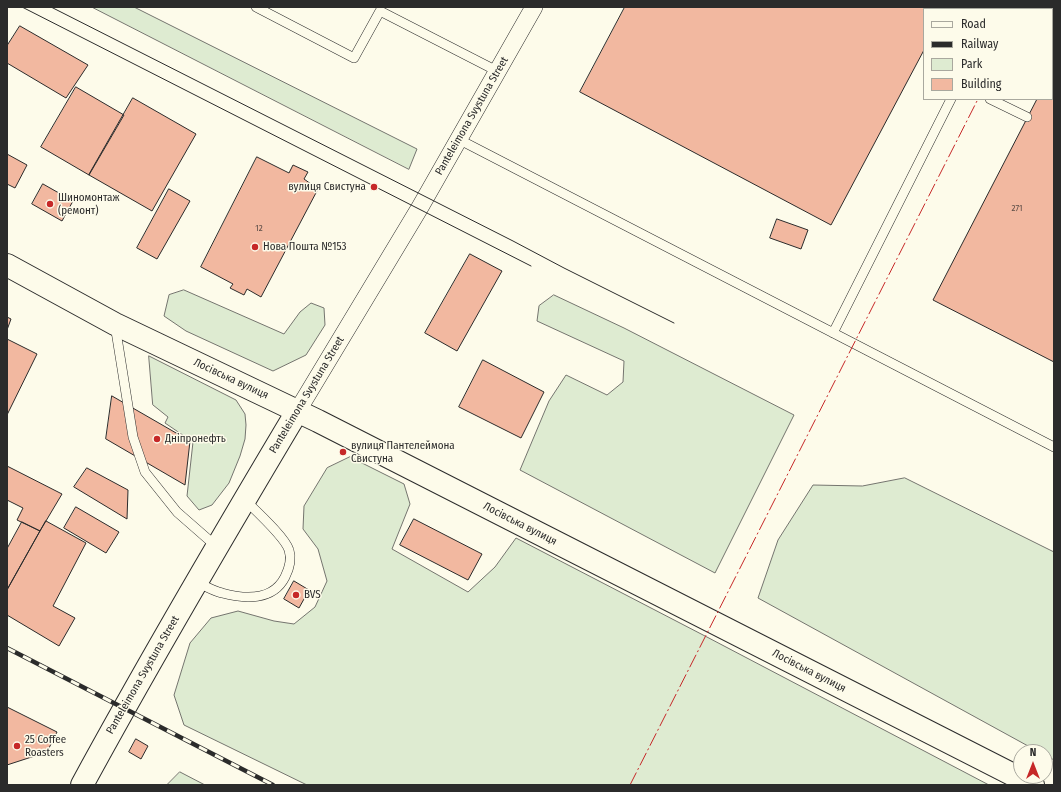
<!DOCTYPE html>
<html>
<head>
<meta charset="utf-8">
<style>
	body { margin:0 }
	#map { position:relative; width:1061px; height:792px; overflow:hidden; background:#fdfbea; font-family:"Fira Sans Condensed",sans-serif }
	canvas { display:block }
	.frame { position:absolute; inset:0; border:8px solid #2b2b2b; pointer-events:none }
	.legend { position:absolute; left:923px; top:8px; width:130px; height:92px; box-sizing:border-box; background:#fdfbea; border:1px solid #a9a89e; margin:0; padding:5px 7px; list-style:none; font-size:12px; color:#2b2b2b }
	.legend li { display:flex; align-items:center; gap:8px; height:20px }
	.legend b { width:20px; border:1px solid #a9a89e }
	.north { position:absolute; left:1013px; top:744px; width:40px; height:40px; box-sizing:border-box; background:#fdfbea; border:1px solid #a9a89e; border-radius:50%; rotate:0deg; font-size:11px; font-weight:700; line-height:16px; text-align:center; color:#2b2b2b }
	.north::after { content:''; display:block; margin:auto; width:14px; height:18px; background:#c62828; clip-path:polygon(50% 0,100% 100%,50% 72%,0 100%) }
</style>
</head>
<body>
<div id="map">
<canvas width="1061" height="792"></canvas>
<div class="frame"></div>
<ul class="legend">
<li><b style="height:5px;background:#fdfbea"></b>Road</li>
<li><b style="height:5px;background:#2b2b2b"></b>Railway</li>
<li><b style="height:11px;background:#deebd1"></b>Park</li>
<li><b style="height:11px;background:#f2b8a0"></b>Building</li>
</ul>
<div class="north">N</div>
</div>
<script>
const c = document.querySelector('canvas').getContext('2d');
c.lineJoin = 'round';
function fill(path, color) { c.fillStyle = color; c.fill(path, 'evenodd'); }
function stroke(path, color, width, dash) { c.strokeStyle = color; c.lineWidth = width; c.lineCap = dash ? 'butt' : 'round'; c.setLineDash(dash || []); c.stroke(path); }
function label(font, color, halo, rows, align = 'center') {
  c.font = font + ' "Fira Sans Condensed",sans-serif'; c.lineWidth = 3; c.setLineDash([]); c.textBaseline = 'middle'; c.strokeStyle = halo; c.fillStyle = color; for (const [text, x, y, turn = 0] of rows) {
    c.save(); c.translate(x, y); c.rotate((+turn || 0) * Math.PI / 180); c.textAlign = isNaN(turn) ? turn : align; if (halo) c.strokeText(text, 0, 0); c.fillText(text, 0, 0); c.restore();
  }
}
const green = new Path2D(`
	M92,7H134L417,149L409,169Z
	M184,290L284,334L300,312L311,303L324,308L325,325L306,355L273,371L186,331L164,316L169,295Z
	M554,295L624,328L794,415L715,573L520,470L549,401L566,375L607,395L623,382L624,361L537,321L539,306Z
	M149,356L236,400L245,414L246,425L245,439L240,456L229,483L212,505L199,510L187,496L193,442L165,423L168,417L153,405Z
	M350,457L404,484L410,504L392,549L468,592L495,567L516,538L705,636L989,785H307L184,725L174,695L190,643L211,618L238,611L274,621L294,624L315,607L327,581L318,549L303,529L304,506L327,468Z
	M905,478L1054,552V760L1045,755V752H1039L758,598L778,540L813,485L862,486Z
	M180,772L205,785H167Z`);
fill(green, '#deebd1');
stroke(green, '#74746e', 1);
const building = new Path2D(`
	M625,7H947L946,9H924V50L831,225L580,92Z
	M20,26L88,65L66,98L7,63V46Z
	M1054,66V362L933,300L1037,99H1052V70Z
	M76,87L124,115L89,175L41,147Z
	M133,98L196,134L152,211L89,175Z
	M7,154L27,165L15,188L7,184Z
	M257,157L289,173L293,165L308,172L304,179L318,189L261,297L247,289L244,295L230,288L233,284L201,267Z
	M43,184L73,201L62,221L32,204Z
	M169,189L190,201L157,259L137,248Z
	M777,219L808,230L801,249L770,238Z
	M470,254L502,271L457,351L425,333Z
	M7,317L11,319L7,330Z
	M7,339L37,354L7,415Z
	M483,360L544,392L521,438L459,407Z
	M112,396L190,441L185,485L106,439Z
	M7,466L62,494L40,531L17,520L23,508L7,500Z
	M87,468L128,490L127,519L74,487Z
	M76,507L119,532L106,553L64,528Z
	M414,519L482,554L468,580L400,545Z
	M46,521L86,543L53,606L75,618L59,646L7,615V590Z
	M22,522L40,531L7,590V549Z
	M294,581L309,590L299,608L284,599Z
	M7,707L57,732L47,752L7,765Z
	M136,739L148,746L141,759L129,752Z`);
fill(building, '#f2b8a0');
stroke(building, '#2b2b2b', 1);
const service = new Path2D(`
	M256,7L354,58L380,11L497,71
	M996,9L997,7
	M990,99L1027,117
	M458,139L1054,447
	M115,325L133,437L145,472L177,512L217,547
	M833,333L951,99
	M197,582C205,586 213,591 222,593C244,599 273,601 285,577C289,569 292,559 289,550C285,537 255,510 244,499`);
const minor = new Path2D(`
	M298,410L419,209L534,7`);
const secondary = new Path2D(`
	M7,265L115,324L318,421L1033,785
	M82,785C151,658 224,534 298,410`);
stroke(service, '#2b2b2b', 10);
stroke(minor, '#2b2b2b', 18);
stroke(secondary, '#2b2b2b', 24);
stroke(service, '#fdfbea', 9);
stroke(minor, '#fdfbea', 17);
stroke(secondary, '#fdfbea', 22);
stroke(new Path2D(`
	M22,7L531,266
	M51,7L513,241L564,268L674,323`), '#2b2b2b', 1);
const rail = new Path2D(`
	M7,648L273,785`);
stroke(rail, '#2b2b2b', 4.5);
stroke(rail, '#fdfbea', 3, [9]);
stroke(new Path2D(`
	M1024,9L1025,7
	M630,785L978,99`), '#c62828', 1, [14, 3, 2, 3]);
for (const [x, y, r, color] of [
	[374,187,4,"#c62828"],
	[50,204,4,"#c62828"],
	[255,247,4,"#c62828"],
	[157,439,4,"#c62828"],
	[343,452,4,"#c62828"],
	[296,595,4,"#c62828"],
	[17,746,4,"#c62828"]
]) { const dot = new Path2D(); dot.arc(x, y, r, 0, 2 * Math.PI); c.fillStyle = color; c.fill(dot); stroke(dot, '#fdfbea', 1.5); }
label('9px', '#5d4e48', null, [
	["271",1017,208],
	["12",259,228]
]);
label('11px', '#2b2b2b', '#fdfbea', [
	["Panteleimona Svystuna Street",472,116,-60],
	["Лосівська вулиця",231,379,25],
	["Panteleimona Svystuna Street",307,395,-59],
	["Лосівська вулиця",520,524,27],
	["Лосівська вулиця",809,671,27],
	["Panteleimona Svystuna Street",143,675,-60]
]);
label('11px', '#2b2b2b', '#fdfbea', [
	["вулиця Свистуна",366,187,"right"],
	["Шиномонтаж",58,198],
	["(ремонт)",58,211],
	["Нова Пошта №153",263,247],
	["Дніпронефть",165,439],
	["вулиця Пантелеймона",351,446],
	["Свистуна",351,459],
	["BVS",304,595],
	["25 Coffee",25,740],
	["Roasters",25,753]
], 'left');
</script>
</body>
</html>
